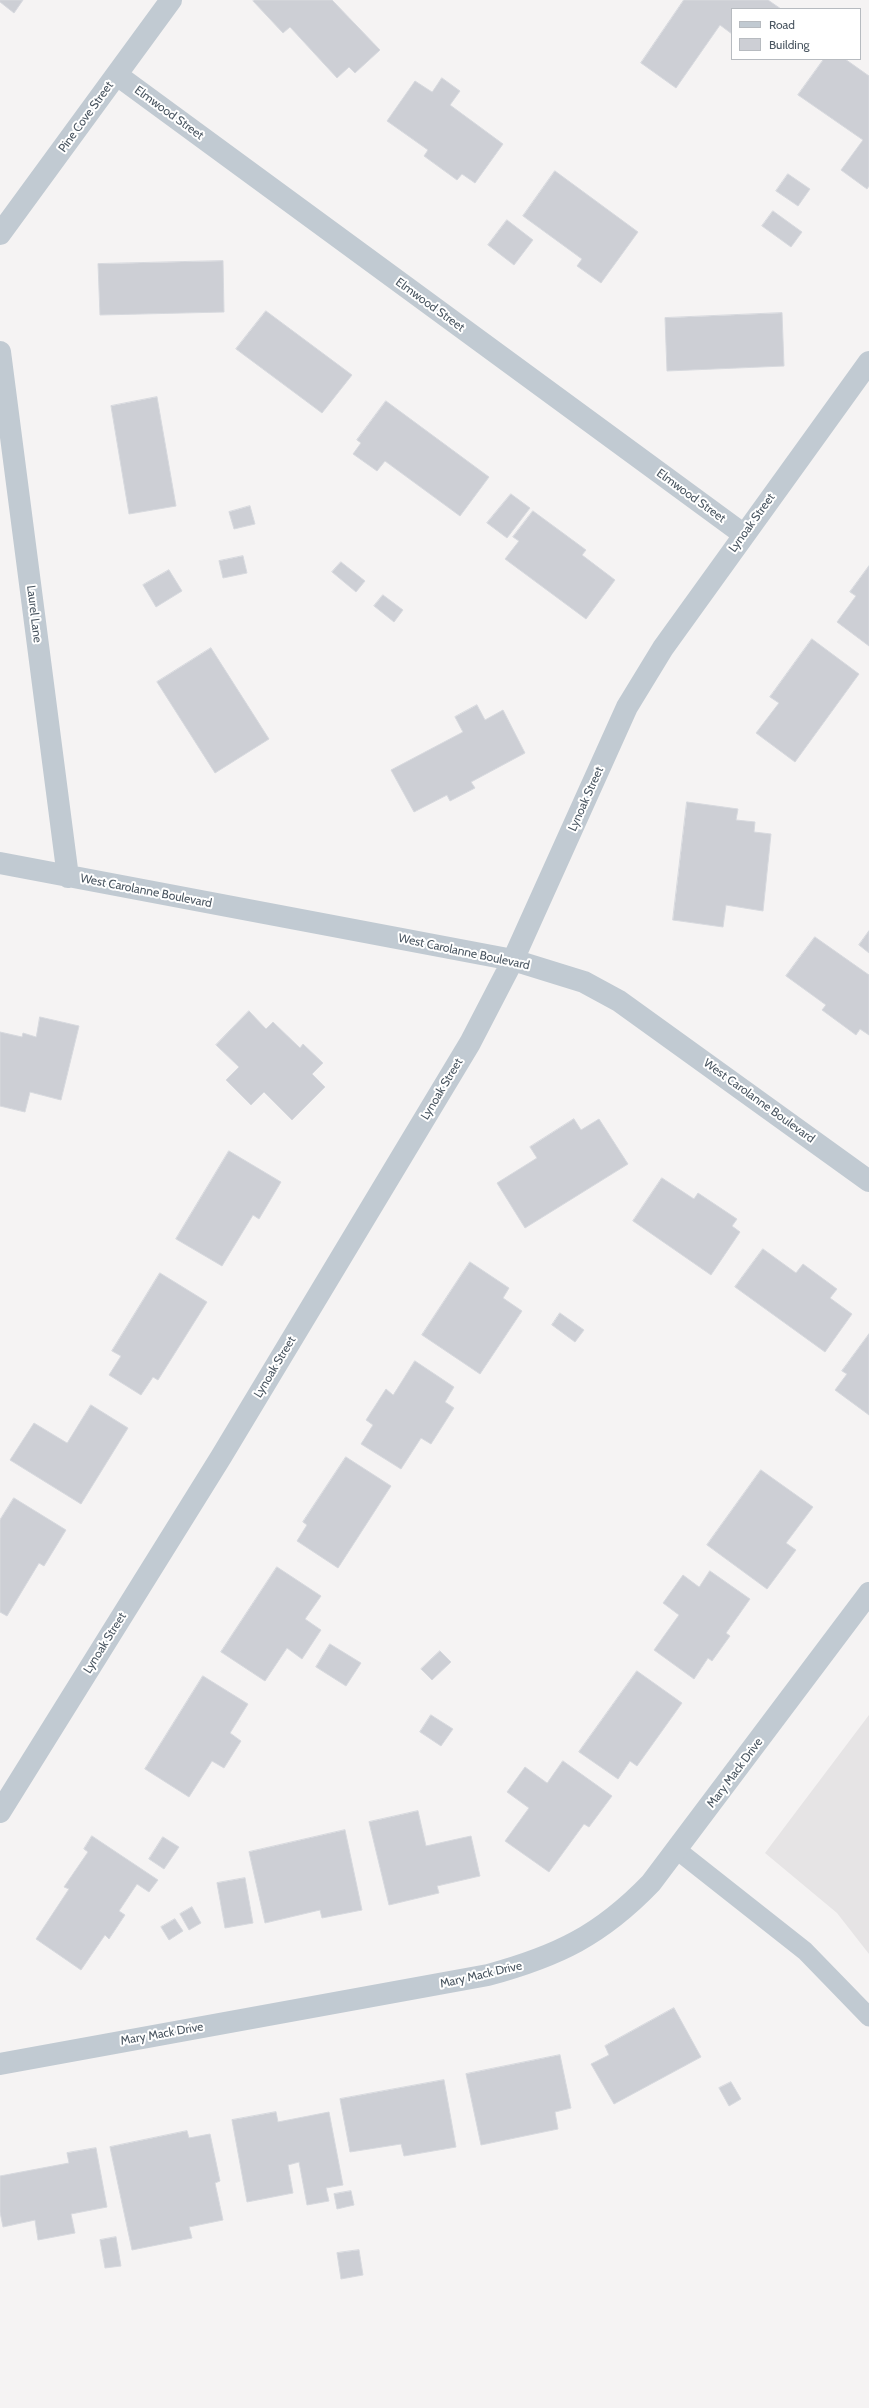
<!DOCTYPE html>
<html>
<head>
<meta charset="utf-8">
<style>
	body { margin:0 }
	#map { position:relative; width:869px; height:2408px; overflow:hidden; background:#f5f3f3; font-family:Cabin,sans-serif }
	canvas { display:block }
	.legend { position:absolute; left:731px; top:8px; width:130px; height:52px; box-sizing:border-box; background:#fff; border:1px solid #b7bbc0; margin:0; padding:5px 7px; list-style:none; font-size:12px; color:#4a5661 }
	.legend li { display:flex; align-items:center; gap:8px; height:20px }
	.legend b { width:20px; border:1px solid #b7bbc0 }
</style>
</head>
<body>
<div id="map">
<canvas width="869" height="2408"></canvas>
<ul class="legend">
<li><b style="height:5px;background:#c1cad2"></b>Road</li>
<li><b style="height:11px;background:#cdcfd5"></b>Building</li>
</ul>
</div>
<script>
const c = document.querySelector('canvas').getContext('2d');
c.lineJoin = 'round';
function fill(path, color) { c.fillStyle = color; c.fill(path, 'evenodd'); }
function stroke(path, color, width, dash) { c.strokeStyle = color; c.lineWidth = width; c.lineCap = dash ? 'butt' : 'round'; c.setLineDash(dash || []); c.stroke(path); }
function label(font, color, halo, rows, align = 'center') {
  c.font = font + ' Cabin,sans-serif'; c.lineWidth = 4; c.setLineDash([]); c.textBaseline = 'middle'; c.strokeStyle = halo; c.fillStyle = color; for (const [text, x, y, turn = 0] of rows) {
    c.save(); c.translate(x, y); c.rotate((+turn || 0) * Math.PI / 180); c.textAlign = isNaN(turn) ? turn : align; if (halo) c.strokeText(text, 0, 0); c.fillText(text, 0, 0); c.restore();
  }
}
fill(new Path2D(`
	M869,1715V1954L837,1913L765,1853Z`), '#e6e4e5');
const building = new Path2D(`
	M0,0H23L14,13L0,2Z
	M254,0H332L380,50L355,73L349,67L337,78L290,27L283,33L253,1Z
	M684,0H768L781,9H732V34L720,25L676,88L641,63Z
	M824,59H845L869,76V186L867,189L841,170L863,140L798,95Z
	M442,78L460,91L450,105L503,144L475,183L462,174L457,180L424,156L428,150L387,121L415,81L432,92Z
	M555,171L638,232L601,283L577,266L582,259L523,216Z
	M788,174L810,189L798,206L776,191Z
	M773,211L802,232L791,247L762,226Z
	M507,220L533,240L514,265L488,245Z
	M223,261L224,312L100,315L98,264Z
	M266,311L352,375L322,413L236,349Z
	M782,313L784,366L667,371L665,318Z
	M157,397L176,506L129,514L111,406Z
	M386,401L489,477L460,516L385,461L377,471L353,454L361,443L357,440Z
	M511,494L530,508L507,538L487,523Z
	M250,506L255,524L234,529L229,512Z
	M533,511L586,550L582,555L615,580L586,619L505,559L519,541L513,537Z
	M243,556L247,573L223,578L219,561Z
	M341,562L365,581L356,592L332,572Z
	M869,566V646L837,622L856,596L850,592Z
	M169,570L182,591L156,607L143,585Z
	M383,595L403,610L394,622L374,606Z
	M812,639L859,674L795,762L756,733L779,703L770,697Z
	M211,648L269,739L215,773L157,682Z
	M477,705L485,720L503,710L525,753L471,782L475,788L450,801L447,795L414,812L391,770L463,732L455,717Z
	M687,802L738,809L736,820L755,822L754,832L771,834L763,911L726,905L723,927L673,920Z
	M869,931V953L859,945Z
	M815,937L869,975V1035L860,1029L856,1035L822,1010L826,1005L786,976Z
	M249,1011L266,1029L273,1022L300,1048L303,1044L323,1063L312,1074L325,1087L292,1120L264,1092L251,1105L226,1080L239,1067L216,1045Z
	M40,1017L79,1026L61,1100L30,1092L25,1112L0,1106V1032L22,1037L23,1033L36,1037Z
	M574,1119L581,1130L599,1119L628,1164L525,1228L497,1183L537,1158L530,1147Z
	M229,1151L281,1182L259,1219L253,1215L222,1266L176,1239Z
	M662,1178L694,1199L698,1193L737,1219L732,1226L740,1232L711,1275L633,1221Z
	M763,1249L796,1273L803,1264L837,1289L830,1298L852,1314L825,1352L735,1287Z
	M470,1262L509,1288L503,1298L522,1311L480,1374L422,1335Z
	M160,1273L207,1302L158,1380L153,1377L141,1395L109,1375L121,1356L112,1351Z
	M560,1313L584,1330L575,1342L552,1325Z
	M869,1334V1415L835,1390L847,1374L842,1371Z
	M415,1361L454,1387L445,1402L454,1408L431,1444L421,1438L401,1469L361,1444L373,1425L366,1420L386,1389L393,1395Z
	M91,1405L128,1428L81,1504L10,1460L34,1423L67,1443Z
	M346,1457L391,1486L338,1568L297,1541L307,1525L303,1522Z
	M761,1470L813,1507L786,1543L796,1550L767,1589L707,1545Z
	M14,1498L66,1530L44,1566L39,1563L7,1616L0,1612V1520Z
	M277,1567L321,1596L305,1619L321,1630L302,1659L287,1648L265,1681L221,1652Z
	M710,1571L750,1599L726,1633L730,1636L712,1661L708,1658L694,1679L654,1650L679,1615L663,1603L683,1575L699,1587Z
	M330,1644L361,1663L346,1686L316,1667Z
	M440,1651L451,1662L432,1680L421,1669Z
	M637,1671L682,1703L637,1766L630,1761L618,1779L579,1752Z
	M203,1676L248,1704L230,1733L241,1741L224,1768L212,1761L189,1797L145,1769Z
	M431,1715L453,1729L441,1746L420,1732Z
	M563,1761L612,1796L589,1827L584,1824L549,1872L505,1841L529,1808L507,1792L525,1767L547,1783Z
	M418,1811L426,1846L471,1836L480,1876L437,1886L439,1893L389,1905L369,1822Z
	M345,1830L362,1910L322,1918L320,1910L265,1923L249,1852Z
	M92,1836L158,1880L149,1892L137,1884L119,1911L125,1915L109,1939L105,1935L81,1970L36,1939L69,1889L64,1887L88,1852L84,1849Z
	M163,1837L179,1847L164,1869L149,1859Z
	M245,1878L253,1923L225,1928L217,1883Z
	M192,1907L201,1923L189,1930L180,1914Z
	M175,1919L183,1931L169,1940L161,1927Z
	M674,2008L701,2057L614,2104L591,2064L609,2055L605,2046Z
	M560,2055L571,2108L555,2112L558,2129L481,2145L466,2074Z
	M444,2080L456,2147L404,2156L401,2144L350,2152L340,2099Z
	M731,2082L741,2099L729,2106L719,2088Z
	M276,2112L278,2122L329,2112L343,2185L326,2188L329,2201L307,2205L299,2162L288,2165L293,2193L247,2202L232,2120Z
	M187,2131L189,2138L210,2134L220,2181L215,2183L223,2220L189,2227L192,2238L132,2250L110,2147Z
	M96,2148L107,2207L71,2214L75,2233L38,2240L35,2220L3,2227L0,2212V2176L69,2163L67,2153Z
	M351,2191L354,2205L337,2209L334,2194Z
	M116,2237L121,2266L105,2268L100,2240Z
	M359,2250L363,2275L341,2279L337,2253Z`);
fill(building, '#cdcfd5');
stroke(building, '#d7d9de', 1);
stroke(new Path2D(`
	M677,1850L805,1951L869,2017`), '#c1cad2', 19);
stroke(new Path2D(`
	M117,75L743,534
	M0,234L171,0
	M0,352L68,877
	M0,863L513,960L584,982L619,1001L869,1181
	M0,1812L221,1457L470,1043L513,960L627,707L663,648L869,362
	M0,2064L488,1975C558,1956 601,1935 651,1883L869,1593`), '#c1cad2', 22);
label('12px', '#4a5661', '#fff', [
	["Elmwood Street",169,113,36],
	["Pine Cove Street",86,117,-54],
	["Elmwood Street",430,305,36],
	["Elmwood Street",691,496,36],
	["Lynoak Street",752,523,-54],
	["Laurel Lane",34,614,83],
	["Lynoak Street",586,799,-66],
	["West Carolanne Boulevard",146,891,11],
	["West Carolanne Boulevard",464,952,12],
	["Lynoak Street",442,1089,-59],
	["West Carolanne Boulevard",759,1101,36],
	["Lynoak Street",275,1367,-59],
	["Lynoak Street",105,1643,-58],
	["Mary Mack Drive",735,1773,-53],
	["Mary Mack Drive",481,1975,-13],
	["Mary Mack Drive",162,2034,-10]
]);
</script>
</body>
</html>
